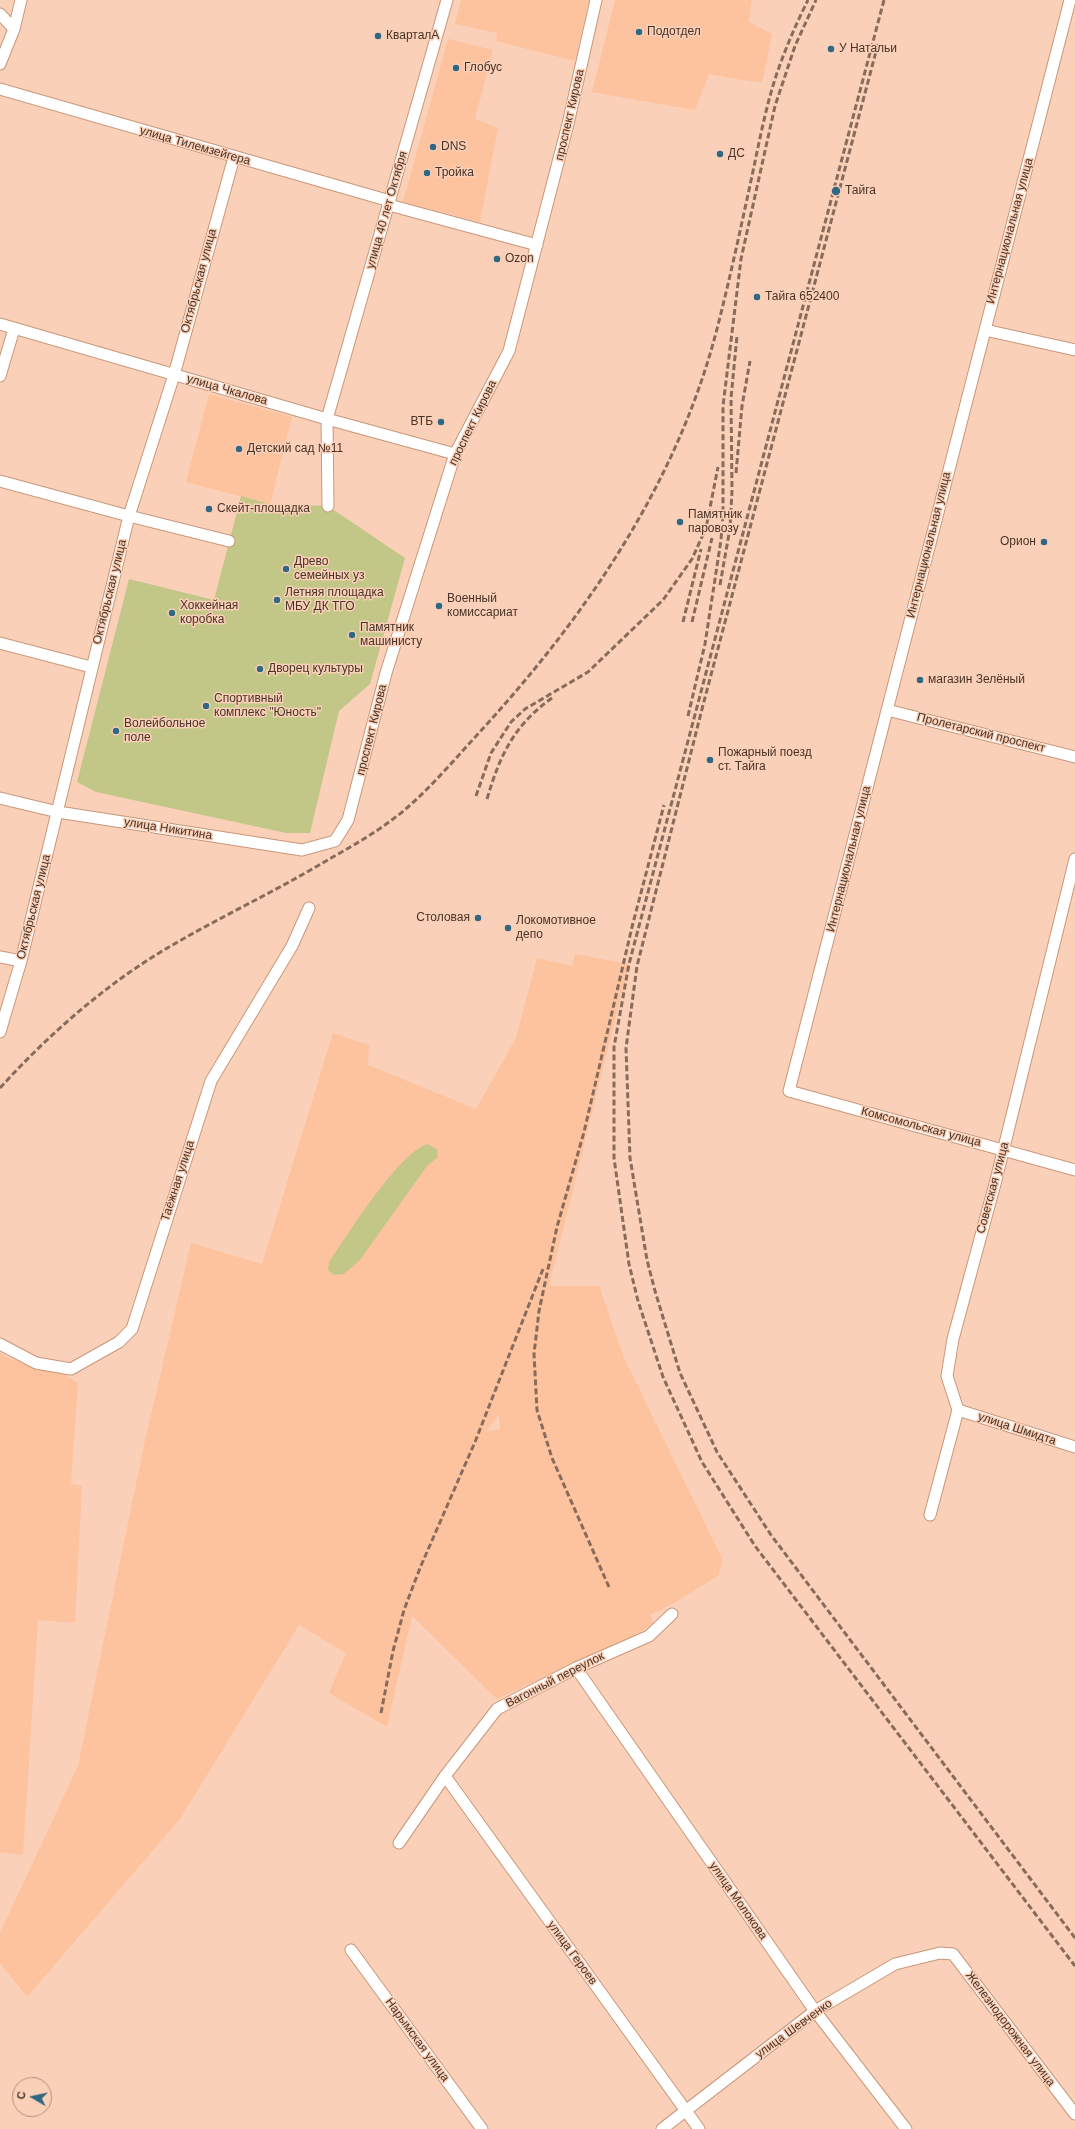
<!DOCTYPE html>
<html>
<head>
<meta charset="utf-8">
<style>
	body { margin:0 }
	#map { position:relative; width:1075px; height:2129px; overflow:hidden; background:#fbd0b8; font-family:Arial,sans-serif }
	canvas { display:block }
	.north { position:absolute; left:12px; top:2077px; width:40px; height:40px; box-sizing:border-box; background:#fbd0b8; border:1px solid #b3917e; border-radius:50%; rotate:279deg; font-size:11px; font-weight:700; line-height:16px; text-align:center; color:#483327 }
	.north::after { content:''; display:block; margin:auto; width:14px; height:18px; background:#306782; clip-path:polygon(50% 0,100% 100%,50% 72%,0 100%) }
</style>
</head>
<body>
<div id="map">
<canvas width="1075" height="2129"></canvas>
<div class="north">С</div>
</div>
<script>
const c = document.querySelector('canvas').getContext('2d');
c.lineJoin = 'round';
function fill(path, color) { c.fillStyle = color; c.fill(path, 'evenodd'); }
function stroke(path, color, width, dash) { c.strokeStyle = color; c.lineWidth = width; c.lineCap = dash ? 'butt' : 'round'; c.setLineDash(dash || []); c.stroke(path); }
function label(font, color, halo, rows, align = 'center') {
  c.font = font + ' Arial,sans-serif'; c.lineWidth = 3; c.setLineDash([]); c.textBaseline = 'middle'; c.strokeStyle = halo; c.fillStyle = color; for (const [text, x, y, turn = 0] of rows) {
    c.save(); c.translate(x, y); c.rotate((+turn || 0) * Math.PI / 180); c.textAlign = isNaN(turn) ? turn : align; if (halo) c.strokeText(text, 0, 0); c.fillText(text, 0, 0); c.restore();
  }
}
fill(new Path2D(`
	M461,0H589L575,61L496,41L497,33L455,24Z
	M615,0H752L749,22L772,34L762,83L709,74L695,110L592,92Z
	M448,39L493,50L475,119L498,128L480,222L403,202Z
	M209,394L292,417L270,504L186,482Z
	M575,954L629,964L549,1286H599L624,1358L723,1560L718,1576L672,1604L650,1615L654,1623L632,1637L497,1699L412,1616L387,1727L329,1693L346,1653L299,1625L180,1819L27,1997L0,1963V1933L78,1766L144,1445L191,1243L262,1264L333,1033L369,1045L368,1065L476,1109L516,1038L537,958L572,966ZM499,1414L500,1429L486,1432Z
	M0,1353L10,1359L62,1373L78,1383L71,1484L82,1486L75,1623L38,1620L23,1855L0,1852Z`), '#fdc29e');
fill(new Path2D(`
	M241,496L270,504L328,506L405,558L370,684L339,711L310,833H286L96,792L77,782L129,579L214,600Z
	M427,1144L437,1149L438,1157L427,1166L360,1260L344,1274L334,1275L328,1270L329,1262C349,1233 397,1155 427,1144Z`), '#c2c788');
const minor = new Path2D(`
	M1070,0L789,1091L1075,1170
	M0,14L14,29
	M0,64L14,29L21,0
	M0,89L390,201
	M389,205L537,245
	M0,324L327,419L455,454
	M985,330L1075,350
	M0,376L14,329
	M0,481L129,516L229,541
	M328,506L327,419L447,0
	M0,643L91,667
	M887,710L1075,757
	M0,798L58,812L302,850L335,841L348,820L386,673L455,454L509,351L568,124L596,0
	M0,957L21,961
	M0,1032L21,961L129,516L174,375L234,157
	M0,1344L36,1363L71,1369L119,1342L132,1329L211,1081L292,946L309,908
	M958,1410L1075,1447
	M930,1515L958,1410L947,1376L953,1339L996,1180L1075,859
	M576,1668L815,2011L906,2129
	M445,1776L699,2129
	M399,1843L445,1776L497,1709L576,1668L649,1636L672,1614
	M351,1950L482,2129
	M662,2129L815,2011L895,1964L940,1953L953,1954L1075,2114`);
stroke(minor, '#c89779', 13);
stroke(minor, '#fff', 11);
stroke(new Path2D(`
	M884,0L629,964L614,1047V1158L629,1264L638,1301L663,1377L702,1462L755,1546L1075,1966
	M878,44L702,709L637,966L626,1048L630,1158L647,1260L655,1291L680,1373L717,1452L771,1535L1075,1938
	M736,473L742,406L750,361
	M705,533L718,467
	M720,585L730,528L732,491L731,398L737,336
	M683,622L701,549
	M692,622L712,538
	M688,716L705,644L721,540L723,514V406L741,259L775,106L795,46L816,0
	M476,796L491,753L511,722L525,709L588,672L663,600L692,559L706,528
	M487,799C500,755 514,725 552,698
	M0,1088C49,1034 106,984 169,947C222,916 278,890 331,858C358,843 385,827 408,807C433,785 455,759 477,735C585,618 677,484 717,329C730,278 741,227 752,176C759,143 765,111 775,79C784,52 795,26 808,0
	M609,1587L552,1458L537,1410L534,1354L539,1311L557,1227L584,1132L632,927L664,805
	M381,1713L393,1651L404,1610L420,1568L475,1442L543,1269`), '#886b5b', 3, [6, 3]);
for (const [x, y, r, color] of [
	[639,32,4,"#306782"],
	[378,36,4,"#306782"],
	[831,49,4,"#306782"],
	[456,68,4,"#306782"],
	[433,147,4,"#306782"],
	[720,154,4,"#306782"],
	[427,173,4,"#306782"],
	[836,191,5,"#306782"],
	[497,259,4,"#306782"],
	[757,297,4,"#306782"],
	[441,422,4,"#306782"],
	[239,449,4,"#306782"],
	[209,509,4,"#306782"],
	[680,522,4,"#306782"],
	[1044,542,4,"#306782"],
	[286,569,4,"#306782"],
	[277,600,4,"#306782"],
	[439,606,4,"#306782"],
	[172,613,4,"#306782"],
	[352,635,4,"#306782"],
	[260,669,4,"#306782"],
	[920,680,4,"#306782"],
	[206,706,4,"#306782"],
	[116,731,4,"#306782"],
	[710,760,4,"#306782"],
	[478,918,4,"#306782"],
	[508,928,4,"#306782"]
]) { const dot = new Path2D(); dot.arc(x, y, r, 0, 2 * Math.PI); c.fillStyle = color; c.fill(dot); stroke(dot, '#fbd0b8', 1.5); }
label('12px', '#483327', '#fbd0b8', [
	["Подотдел",647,32],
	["КварталА",386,36],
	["У Натальи",839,49],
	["Глобус",464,68],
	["DNS",441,147],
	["ДС",728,154],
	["Тройка",435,173],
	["Тайга",845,191],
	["Ozon",505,259],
	["Тайга 652400",765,297],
	["ВТБ",433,422,"right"],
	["Детский сад №11",247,449],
	["Скейт-площадка",217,509],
	["Памятник",688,515],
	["паровозу",688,529],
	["Орион",1036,542,"right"],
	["Древо",294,562],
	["семейных уз",294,576],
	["Летняя площадка",285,593],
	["МБУ ДК ТГО",285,607],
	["Военный",447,599],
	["комиссариат",447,613],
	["Хоккейная",180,606],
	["коробка",180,620],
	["Памятник",360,628],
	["машинисту",360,642],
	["Дворец культуры",268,669],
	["магазин Зелёный",928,680],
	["Спортивный",214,699],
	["комплекс \"Юность\"",214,713],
	["Волейбольное",124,724],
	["поле",124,738],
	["Пожарный поезд",718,753],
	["ст. Тайга",718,767],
	["Столовая",470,918,"right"],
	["Локомотивное",516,921],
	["депо",516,935]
], 'left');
label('12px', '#483327', '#fbd0b8', [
	["проспект Кирова",570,115,-77],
	["улица Тилемзейгера",195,146,16],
	["улица 40 лет Октября",387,210,-74],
	["Интернациональная улица",1010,231,-75],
	["Октябрьская улица",199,281,-75],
	["улица Чкалова",227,390,16],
	["проспект Кирова",473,423,-64],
	["Интернациональная улица",929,545,-76],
	["Октябрьская улица",110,592,-76],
	["проспект Кирова",372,730,-76],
	["Пролетарский проспект",981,733,14],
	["улица Никитина",168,829,9],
	["Интернациональная улица",849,859,-76],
	["Октябрьская улица",34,907,-76],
	["Комсомольская улица",921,1127,15],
	["Таёжная улица",178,1181,-72],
	["Советская улица",993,1188,-75],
	["улица Шмидта",1017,1429,18],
	["Вагонный переулок",555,1680,-27],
	["улица Молокова",738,1901,55],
	["улица Героев",572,1953,54],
	["улица Шевченко",794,2029,-36],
	["Железнодорожная улица",1010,2029,53],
	["Нарымская улица",417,2040,54]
]);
</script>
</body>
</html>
